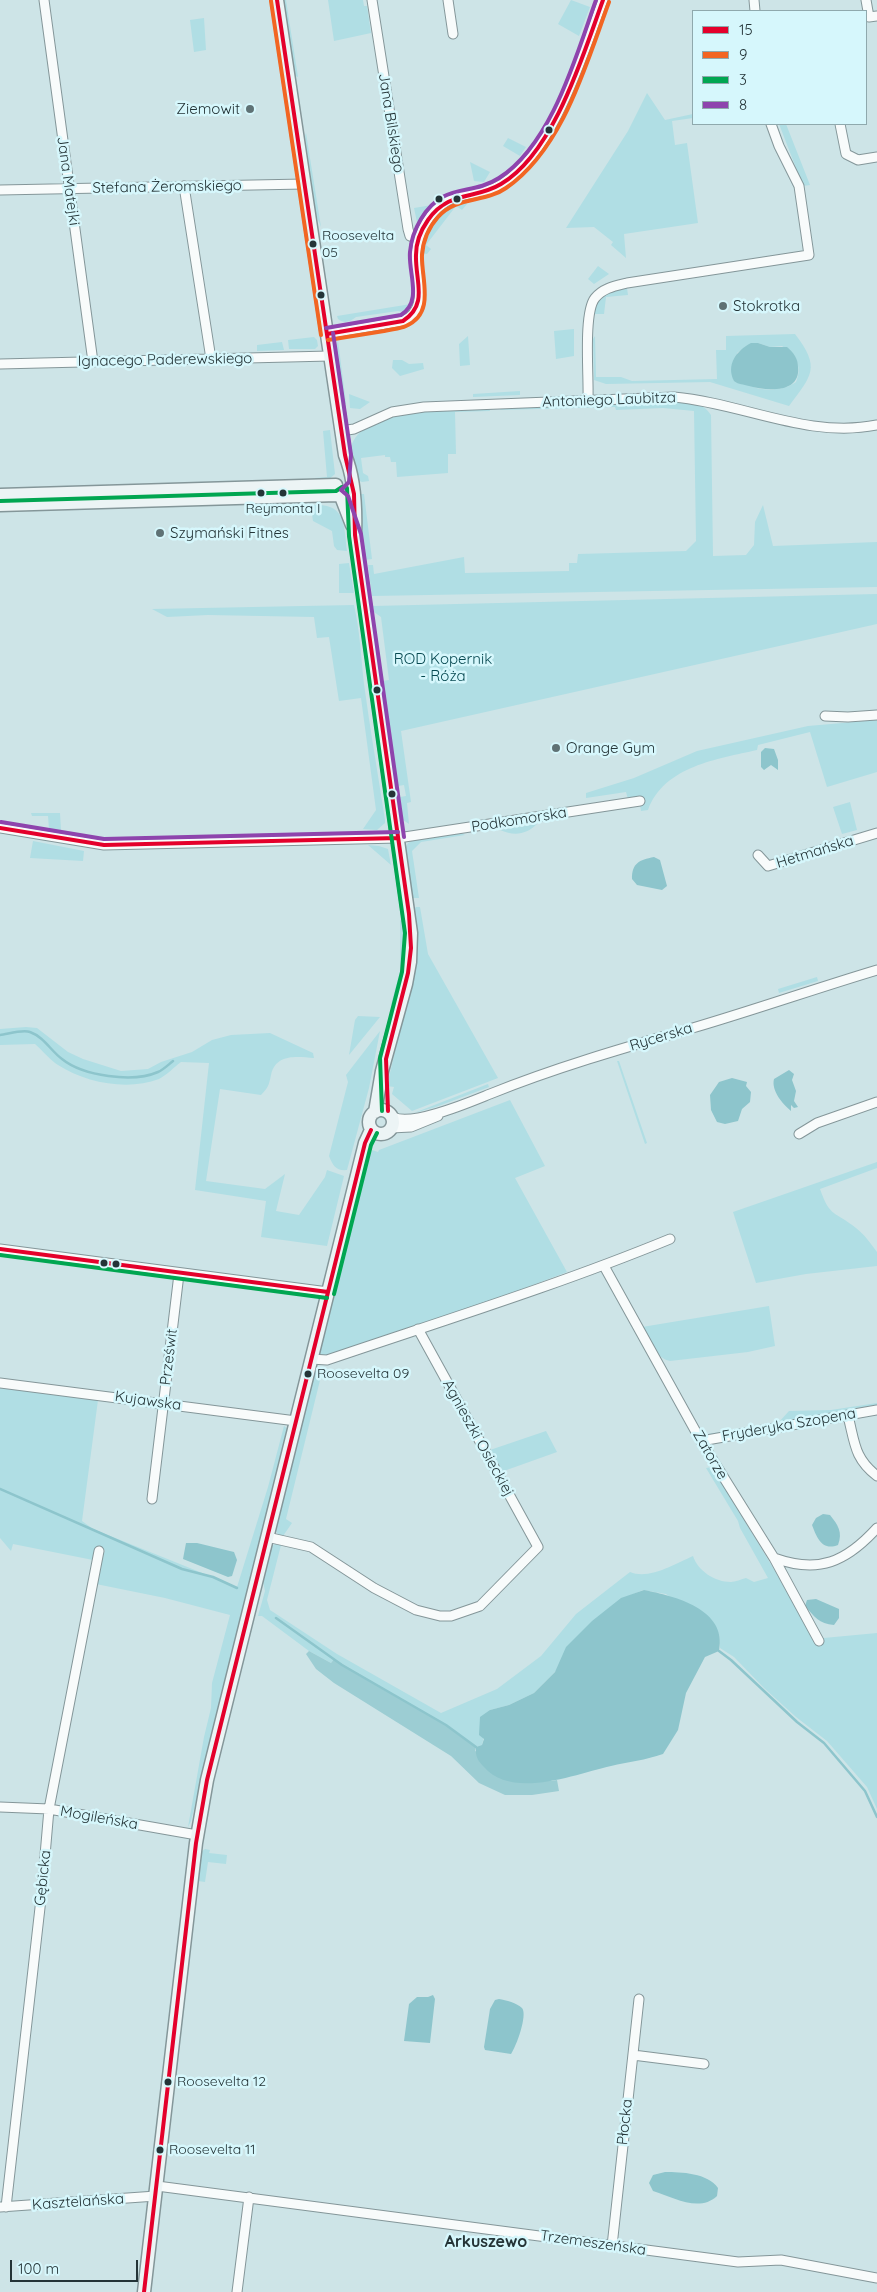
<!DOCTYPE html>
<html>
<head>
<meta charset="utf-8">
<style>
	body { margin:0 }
	#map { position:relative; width:877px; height:2292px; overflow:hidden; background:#cde4e7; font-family:Quicksand,sans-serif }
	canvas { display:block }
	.legend { position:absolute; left:692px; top:10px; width:175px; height:115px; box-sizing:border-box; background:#d6f7fc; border:1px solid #8fa9ad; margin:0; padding:6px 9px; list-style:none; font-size:15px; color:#243437 }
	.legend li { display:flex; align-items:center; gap:10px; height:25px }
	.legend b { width:25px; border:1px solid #8fa9ad }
	.scale { position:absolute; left:10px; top:2260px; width:128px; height:22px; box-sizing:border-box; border:2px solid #243437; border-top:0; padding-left:6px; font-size:15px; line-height:18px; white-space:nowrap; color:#243437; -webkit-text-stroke:4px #d6f7fc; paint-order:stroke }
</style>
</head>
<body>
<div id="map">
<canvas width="877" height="2292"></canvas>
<ul class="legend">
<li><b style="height:6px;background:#e4002b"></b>15</li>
<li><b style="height:6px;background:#f26522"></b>9</li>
<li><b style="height:6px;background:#00a651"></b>3</li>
<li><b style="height:6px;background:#8e44ad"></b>8</li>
</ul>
<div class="scale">100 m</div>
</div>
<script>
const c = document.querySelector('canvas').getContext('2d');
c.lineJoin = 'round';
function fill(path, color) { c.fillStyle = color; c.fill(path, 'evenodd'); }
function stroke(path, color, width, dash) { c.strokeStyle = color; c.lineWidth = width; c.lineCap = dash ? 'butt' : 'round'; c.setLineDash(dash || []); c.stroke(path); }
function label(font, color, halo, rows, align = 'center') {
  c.font = font + ' Quicksand,sans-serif'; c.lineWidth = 5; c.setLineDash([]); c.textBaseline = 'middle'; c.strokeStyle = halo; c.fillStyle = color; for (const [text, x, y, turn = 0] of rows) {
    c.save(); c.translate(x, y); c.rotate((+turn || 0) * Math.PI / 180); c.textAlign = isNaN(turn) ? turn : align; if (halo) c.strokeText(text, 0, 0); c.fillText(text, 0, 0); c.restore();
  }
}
fill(new Path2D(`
	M283,0H286L298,77L295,76Z
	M328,0H363L364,6H367L371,33L334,41Z
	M571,0L590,7L579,36L558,24Z
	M204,18L206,50L194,52L190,20Z
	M647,93L665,120L693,114V118L672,121L675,145L687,143L698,223L624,234L626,258L611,245L613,242L594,227L566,228L628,131Z
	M779,124H786L810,185L803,186Z
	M306,133L321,227L316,215L305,136Z
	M508,138L526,147L520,156L503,146Z
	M470,162L490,172L484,182L474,181Z
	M465,200L467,204L462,210L456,206L426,245L431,249L427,254L421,253C427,229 440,208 465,200Z
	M438,204L427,214L418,227L414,208Z
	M598,266L609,274L594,284L588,279Z
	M627,288L628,295L606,297L604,314H593C597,295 610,290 627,288Z
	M411,304L404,312L398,311L356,317C350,322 344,324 338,319L337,316Z
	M574,329V356L556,359L554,331Z
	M795,334C821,368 812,375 789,406L710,382L606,384L594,380L593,339L595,336L596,377H621L632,381L717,379L716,350H726V336ZM758,343L770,347L782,346C795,356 803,365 796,382C783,391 763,392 748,385L737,353L747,346Z
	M468,336L470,365L460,366L459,344Z
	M314,337L317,340L318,346L315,349H289L288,340Z
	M338,340L346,404L343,403L336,348Z
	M282,342L284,350L257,351V345Z
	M393,360H402L409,364L423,363L424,369L400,376L392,368Z
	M520,391V395L473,397V394Z
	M349,394L370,402L360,409L350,408Z
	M675,401C690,403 703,402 711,415L713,556L746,555L754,545L755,522L763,505L773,546L877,542V587L372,596L368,565H373L374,574L464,557L465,573L569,571V563H577L578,554L686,551L696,541L694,411L663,408L616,410L615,407L500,410L502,407Z
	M489,408L490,411L455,412L456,454H448V473L397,477L396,462H391L390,457H385V455L361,458L363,473L368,476L369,481L362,482L355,479C354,470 349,457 351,448C359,408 457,409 489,408Z
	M330,430L335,474L328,480H315V478L327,477L323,431Z
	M358,494H364L372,559L365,560L357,497Z
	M314,505C346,503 344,526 347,551L337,550L334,546L332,531L313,521L311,508Z
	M349,563L354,593H339V564Z
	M877,594V624L401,731L411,802L407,803L409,824L403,820L400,797L406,796L404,785L398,786L382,681L389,680L381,617L374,612L373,606Z
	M354,605C360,631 361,657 364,684C370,729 378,774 385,820V823L377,830L363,829L376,810L361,698L339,701L329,637L317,638L314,617L208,615L167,617L152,609Z
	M877,720V772L827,787L810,732L758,745L757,750C718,759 664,766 648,810L641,811L639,798L628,799L626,792L586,798V793L634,778L697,751L808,726Z
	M850,802L857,830L842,834L833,807Z
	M31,813H60L61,830L49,829L48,816H32Z
	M537,824C526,835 514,836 500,830Z
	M461,833L465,835L421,842L412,851L419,898H411L404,850L408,843L413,840Z
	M33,841L84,851L83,861L30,858Z
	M368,845L379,846L388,849L391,865Z
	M416,907H420L428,954L498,1078L412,1111L392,1094L394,1087L387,1086L413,973V909Z
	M400,920L406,924C405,951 409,984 391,1005L400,971Z
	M817,977L818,981L779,993L778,989Z
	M358,1016L380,1017L349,1055L355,1020Z
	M26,1027L37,1028L68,1052L83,1059L121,1071L148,1069L161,1062L192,1052L212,1040L231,1035L270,1033L313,1053L314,1058C297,1057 276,1053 271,1075C269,1085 268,1088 261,1095L220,1089L206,1181L265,1189L285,1174L276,1211L299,1215L325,1177L327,1170L344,1176L327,1246L261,1237L266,1201L195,1190L209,1063L181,1062C174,1067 167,1075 159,1079C128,1091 86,1083 58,1065C50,1060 43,1051 35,1044L0,1045V1029Z
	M380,1031L369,1088L347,1170C336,1171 333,1166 329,1156L348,1082L346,1075Z
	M617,1061H619L647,1143L645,1144Z
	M488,1084L489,1087L436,1107L414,1113Z
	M510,1100L545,1166L515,1178L567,1272L507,1295L325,1357L318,1353L364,1169L372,1150L378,1152L379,1150Z
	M877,1162V1168L820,1189C830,1218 835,1211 856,1228C864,1234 871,1244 877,1252V1266L806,1274L756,1283L733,1212Z
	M769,1306L775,1346L748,1352L670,1361C655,1358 649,1340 642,1327Z
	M323,1368L286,1519L292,1523L283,1536L278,1535L275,1528L315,1372Z
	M0,1388L98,1400L82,1521L93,1529L237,1587L268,1487L284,1426L289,1430L191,1821L188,1827L204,1737L211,1708L212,1683L230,1615L165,1598L96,1584L105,1550L95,1548L93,1560L13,1544L11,1551L0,1538Z
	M877,1403V1407L712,1435L708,1434L779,1422L789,1411L831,1410Z
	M546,1431L557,1452L501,1472L490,1450Z
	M712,1467L775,1571L813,1639L877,1633V1809L867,1787L827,1741L796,1717L764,1688L734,1657L720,1648L719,1634L666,1594L643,1590L631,1595L534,1693L509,1705L490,1710L482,1745L476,1747L446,1725L334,1659L331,1663L309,1651L262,1616H258L265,1591L262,1577L270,1548L275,1544L281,1545L267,1600L270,1610L337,1654L441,1713L497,1689L541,1656L576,1614L630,1572C649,1580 675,1564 693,1556C698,1571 715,1582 731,1582C735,1582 742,1579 746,1578L754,1582L768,1578L740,1528L738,1521L706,1468Z
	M205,1849L210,1850L209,1853L227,1855L226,1864L208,1862L205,1882L198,1881L201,1852Z`), '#b0dee4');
fill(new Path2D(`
	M309,1651L331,1663L334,1659L446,1725L476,1747L475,1751L551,1781L557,1780L559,1791L532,1795H505L479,1783L451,1756L334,1683L316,1669L306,1654Z`), '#9ccdd3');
fill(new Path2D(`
	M751,343H758L770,347H787C794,353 798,359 798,367C801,394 766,391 749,386C743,384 739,385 734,381C726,365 736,351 751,343Z
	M765,748L774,749L778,760V770L771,765L764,770L761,767V752Z
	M654,857L660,860L667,886L662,890L637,885L632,879C632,863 639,860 654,857Z
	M789,1070L794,1074L792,1080L796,1091L794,1101L798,1107L794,1108L791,1105V1111C783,1104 771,1091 774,1079Z
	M732,1078L747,1082L746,1086L751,1092L750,1102L742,1109L738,1121L725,1124L717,1122L711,1110L710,1095L719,1082Z
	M823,1514L830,1515C838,1525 843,1532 838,1545C822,1551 817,1538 812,1525L816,1518Z
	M186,1543H197L234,1552L237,1560L232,1576L228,1577L183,1559Z
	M644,1590C674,1596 728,1609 719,1651L705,1657L686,1693L678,1730L663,1754C646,1760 628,1762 611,1766C575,1774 513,1800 484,1767C478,1761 475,1756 476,1747L482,1745L484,1739L479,1735L480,1717L490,1710L509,1705L534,1693L555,1672L566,1647L592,1621L621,1598Z
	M816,1599L839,1609V1618L834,1625C819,1624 814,1616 805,1606L807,1600Z
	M433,1995L435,1999L430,2043L404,2041L409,2004L417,1997H428Z
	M499,1999C506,2000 517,2003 522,2008C528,2015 516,2047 511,2054L485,2050L484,2047L490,2009L495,2000Z
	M665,2172C681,2172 708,2173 718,2188L717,2196C699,2213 673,2197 653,2191L649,2183L653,2175Z`), '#8dc5cc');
stroke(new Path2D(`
	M0,1035C8,1034 23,1029 30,1032C44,1037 51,1051 62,1059C83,1076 133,1083 158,1072C163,1070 168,1065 173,1061
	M0,1489L182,1569L213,1577L237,1588
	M276,1618L342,1665L446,1725L476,1747
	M719,1651L731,1660L797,1722L824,1743L865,1791L877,1817`), '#8dc5cc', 2.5);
const street = new Path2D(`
	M44,0L93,362
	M372,0L408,229L410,236L419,239
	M448,0L453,34
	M754,0L755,11
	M866,0L869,17L877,16
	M840,124L846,154L858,160L877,157
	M184,186L211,359
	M0,190L304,184
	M327,334L403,321C431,309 414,277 416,253C417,241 422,228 429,218C452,186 475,200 502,184C553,153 583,53 603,0
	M0,364L330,356
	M588,399C589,377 583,313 595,298C603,288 615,286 627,283L809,255L799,186L779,146L771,124
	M341,431L354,429L392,412L424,407L674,397C742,403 808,439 877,425
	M825,716L848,717L877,715
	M0,828L104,845L398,838L640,801
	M758,855L768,866L877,833
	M393,1117C412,1127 470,1102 490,1094C557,1067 627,1047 696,1027C757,1009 817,988 877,970
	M391,1128L411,1127L438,1116
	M799,1134L817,1123L877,1102
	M0,1249L328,1292
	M604,1266L701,1441L774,1558L819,1641
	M311,1359L327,1360C442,1321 558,1285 670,1239
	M0,1383L296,1421
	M848,1416C855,1443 854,1458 877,1476
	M701,1441L877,1410
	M152,1499L179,1274
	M267,1537L311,1547L374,1588L416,1610L440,1616H451L480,1606L538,1547L418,1329
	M774,1558C819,1574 846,1562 877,1528
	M0,1807L49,1809L197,1835
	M633,2055L704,2064
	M157,2186L738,2262L781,2260L877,2278
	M0,2207L156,2196
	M6,2207L42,1890L49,1809L99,1551
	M612,2246L639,1999
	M237,2292L249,2197`);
const secondary = new Path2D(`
	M277,0L345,455C355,479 356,508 355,535L411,933L410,962L406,984L382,1071L375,1112
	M0,495L336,485
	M342,499L352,525
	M0,505L337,495
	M369 1122a12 12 0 1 1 24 0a12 12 0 1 1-24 0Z
	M144,2292L196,1843L207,1780L365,1143L371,1130`);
stroke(street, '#849699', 11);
stroke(secondary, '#849699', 15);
stroke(street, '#f8fbfb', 9);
stroke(secondary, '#ecf4f5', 12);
stroke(new Path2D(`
	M277,0L345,455L354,494L355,535L409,914L411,948L408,973L386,1059L388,1111
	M327,334L403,321C429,304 415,281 416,255C416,243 421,230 428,220C449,190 475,200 501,184C554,153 583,55 603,0
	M0,828L104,845L398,838
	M0,1249L328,1292
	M144,2292L196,1843L207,1780L365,1143L371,1130`), '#e4002b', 4);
stroke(new Path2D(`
	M271,1L321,335
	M328,340C347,337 365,334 384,331C391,329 400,329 406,326C436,313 421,279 422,255C423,241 429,227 438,217C456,196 485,203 506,188C563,149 586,64 609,2`), '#f26522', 4);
stroke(new Path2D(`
	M0,501L336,491L342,487L347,488L349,536L405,933L402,972L380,1058L382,1111
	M0,1255L327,1298
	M334,1294L371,1145L377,1133`), '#00a651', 4);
stroke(new Path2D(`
	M326,328L401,315C423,301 408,273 410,252C411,240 415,229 421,219C444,181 470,197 499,178C552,144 576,56 596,0
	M333,333L351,455L349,482L341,490L348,496L361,534L404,837
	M1,822L104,839L398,832`), '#8e44ad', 4);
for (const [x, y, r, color] of [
	[250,109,5,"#5f7275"],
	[549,130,4.5,"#243437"],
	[439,199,4.5,"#243437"],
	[457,199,4.5,"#243437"],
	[313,244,4.5,"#243437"],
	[321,295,4.5,"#243437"],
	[723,306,5,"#5f7275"],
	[261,493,4.5,"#243437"],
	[283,493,4.5,"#243437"],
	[160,533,5,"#5f7275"],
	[377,690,4.5,"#243437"],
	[556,748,5,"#5f7275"],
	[392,794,4.5,"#243437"],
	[104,1263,4.5,"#243437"],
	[116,1264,4.5,"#243437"],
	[308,1374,4.5,"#243437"],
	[168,2082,4.5,"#243437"],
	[160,2150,4.5,"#243437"]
]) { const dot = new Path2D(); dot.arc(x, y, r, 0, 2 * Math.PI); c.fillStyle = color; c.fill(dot); stroke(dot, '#d6f7fc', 2); }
label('14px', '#243437', '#d6f7fc', [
	["Roosevelta",322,236],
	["05",322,253],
	["Reymonta I",283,509,"center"],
	["Roosevelta 09",317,1374],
	["Roosevelta 12",177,2082],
	["Roosevelta 11",169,2150]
], 'left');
label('15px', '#243437', '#d6f7fc', [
	["Ziemowit",240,109,"right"],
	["Stokrotka",733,306],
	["Szymański Fitnes",170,533],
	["Orange Gym",566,748]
], 'left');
label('15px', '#243437', '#d6f7fc', [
	["Jana Bilskiego",391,123,81],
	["Jana Matejki",68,181,82],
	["Stefana Żeromskiego",167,187,-1],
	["Ignacego Paderewskiego",165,360,-1],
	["Antoniego Laubitza",609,400,-2],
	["Podkomorska",519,820,-9],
	["Hetmańska",815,852,-17],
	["Rycerska",661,1037,-17],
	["Prześwit",169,1357,-83],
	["Kujawska",148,1401,8],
	["Fryderyka Szopena",789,1425,-10],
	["Agnieszki Osieckiej",478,1438,61],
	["Zatorze",710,1455,60],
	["Mogileńska",99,1818,10],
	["Gębicka",43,1878,-84],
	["Płocka",625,2122,-84],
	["Kasztelańska",78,2202,-4],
	["Trzemeszeńska",593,2243,8]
]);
label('15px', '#074951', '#d6f7fc', [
	["ROD Kopernik",443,659],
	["- Róża",443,676]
]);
label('bold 16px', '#243437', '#d6f7fc', [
	["Arkuszewo",486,2242]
]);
</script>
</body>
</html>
